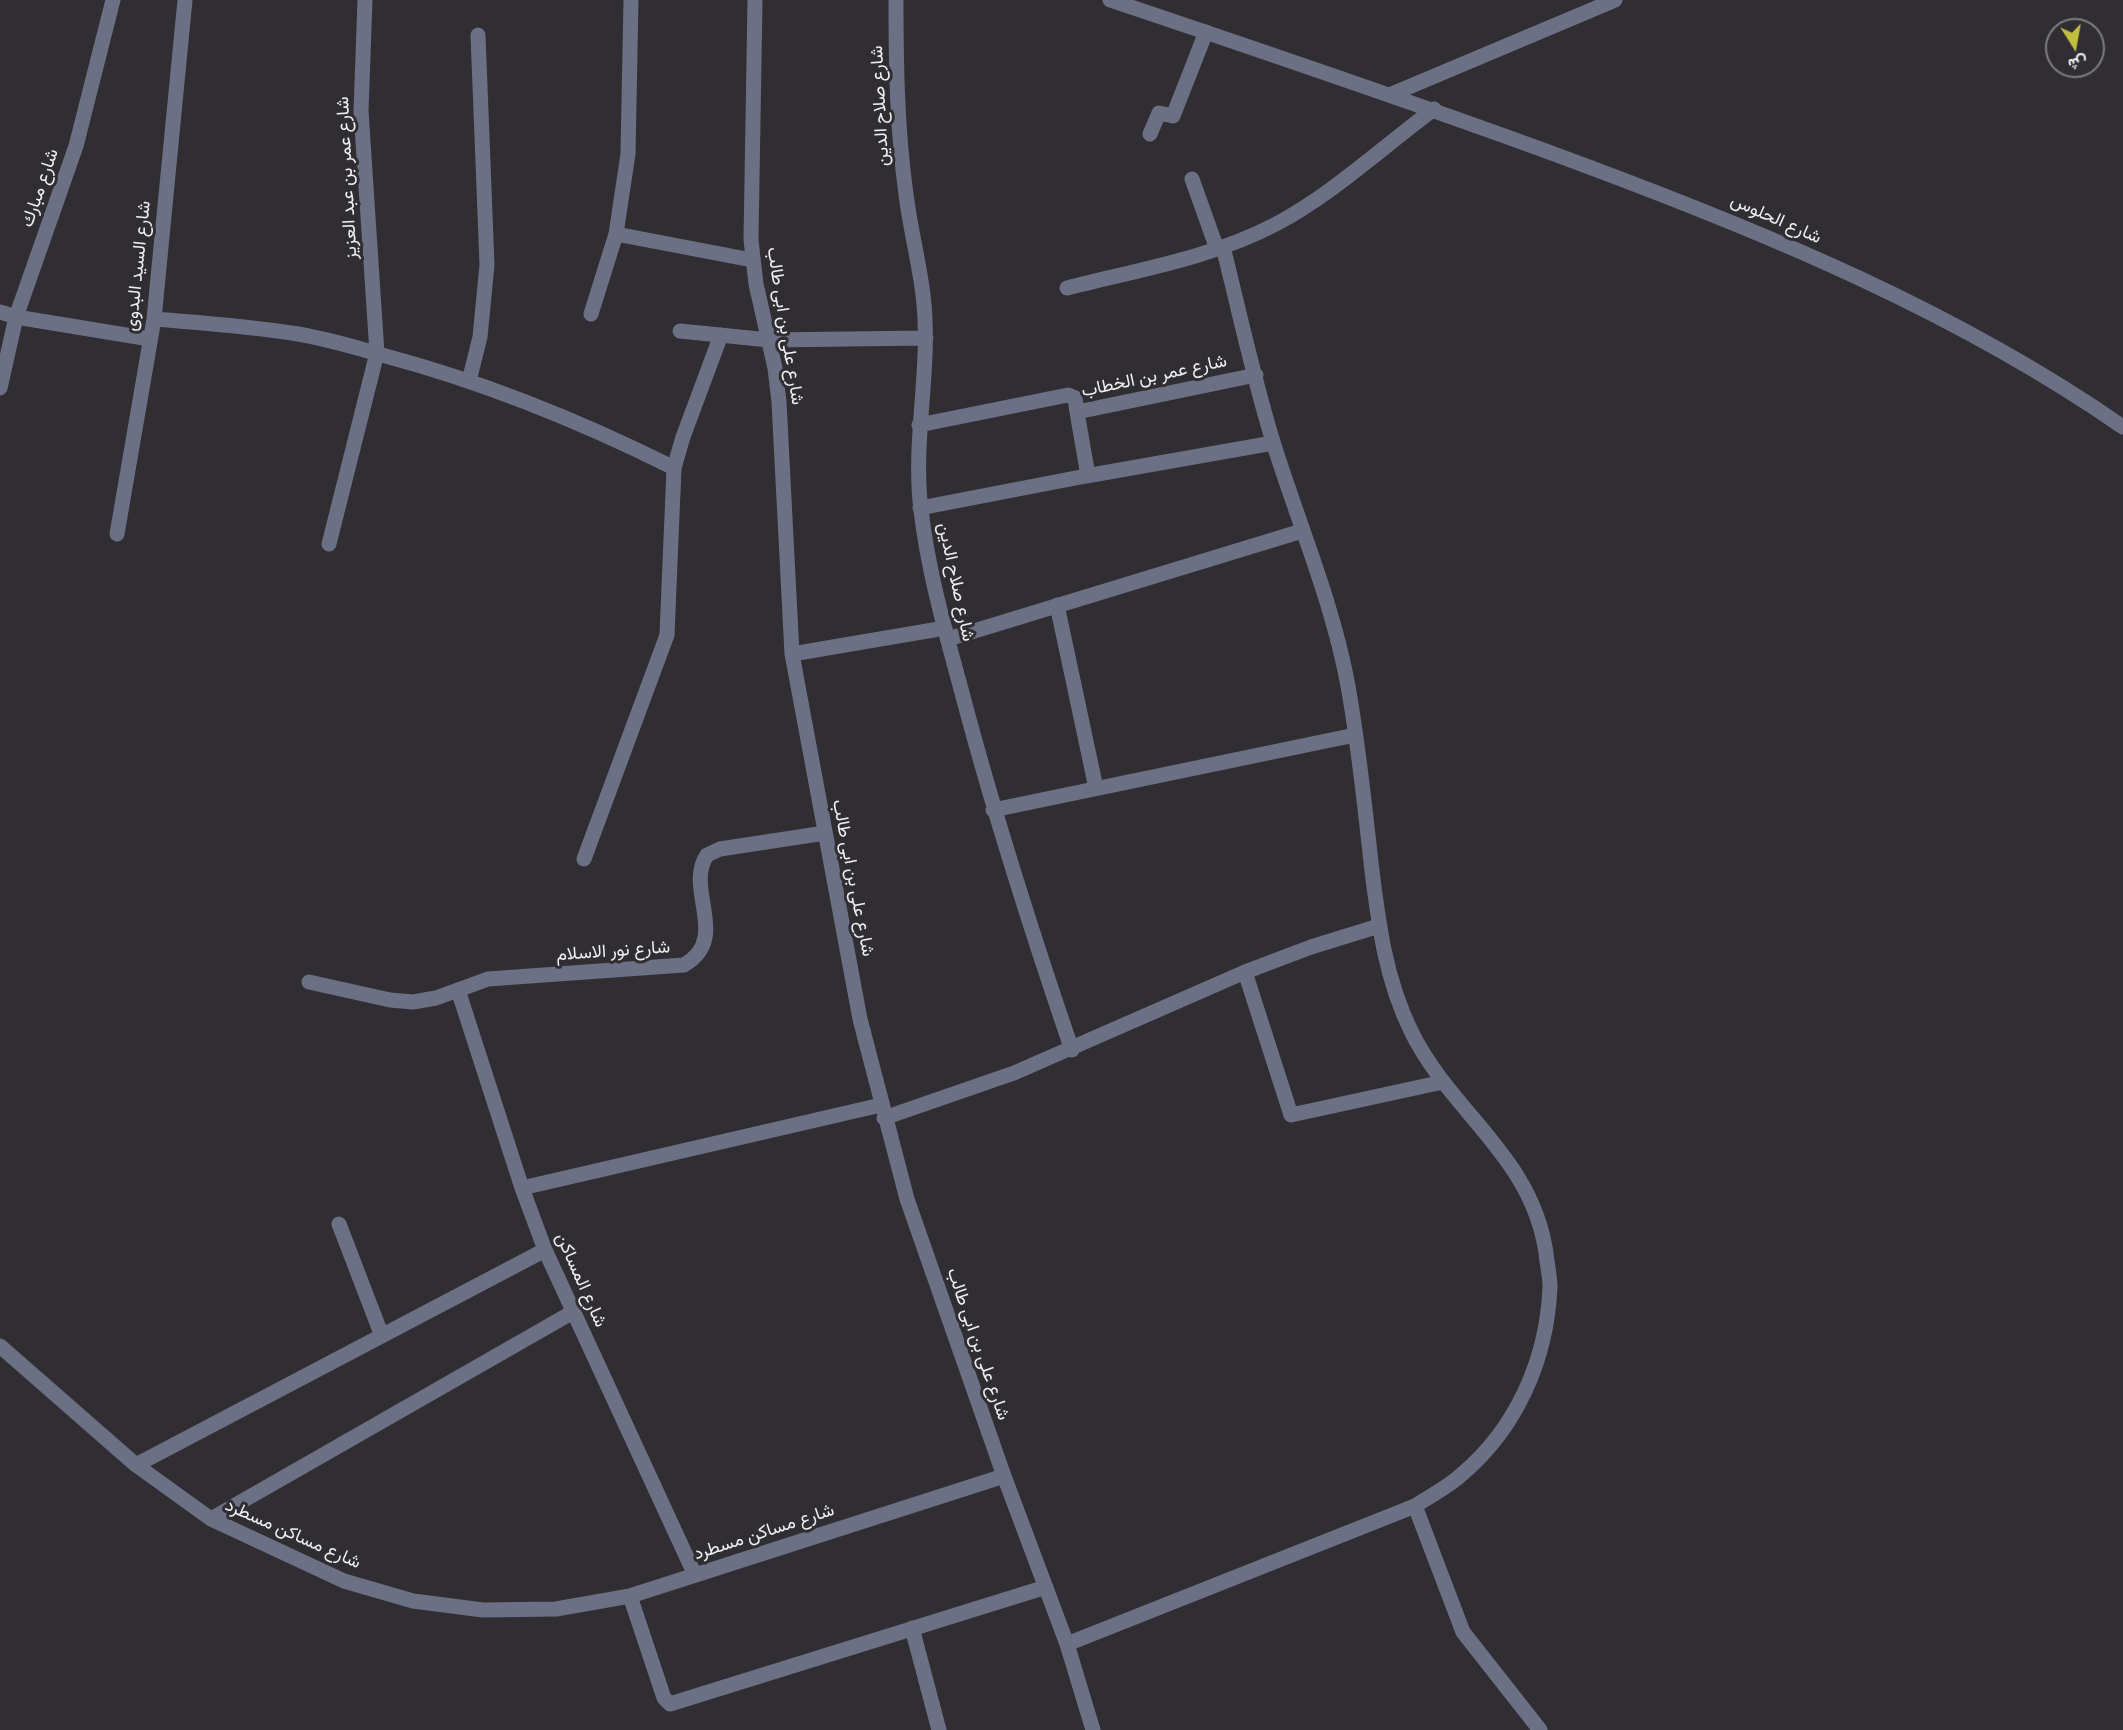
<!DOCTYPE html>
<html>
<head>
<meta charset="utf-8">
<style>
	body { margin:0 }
	#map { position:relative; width:2123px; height:1730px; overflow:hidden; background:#302e32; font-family:"IBM Plex Sans",Vazirmatn,sans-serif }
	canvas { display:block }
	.north { position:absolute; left:2045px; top:18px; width:60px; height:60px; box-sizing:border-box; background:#302e32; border:2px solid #7c7b7e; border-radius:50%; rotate:169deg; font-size:16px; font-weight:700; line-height:24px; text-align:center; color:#efeef1 }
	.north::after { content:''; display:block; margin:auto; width:21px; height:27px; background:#c1be40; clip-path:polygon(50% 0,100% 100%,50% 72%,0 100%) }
</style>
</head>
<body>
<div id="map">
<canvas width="2123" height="1730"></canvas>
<div class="north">ش</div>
</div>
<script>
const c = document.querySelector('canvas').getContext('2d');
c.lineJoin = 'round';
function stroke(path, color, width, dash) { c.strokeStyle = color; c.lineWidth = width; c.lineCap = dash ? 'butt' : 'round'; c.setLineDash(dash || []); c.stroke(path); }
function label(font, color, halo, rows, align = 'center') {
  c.font = font + ' "IBM Plex Sans",Vazirmatn,sans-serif'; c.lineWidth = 6; c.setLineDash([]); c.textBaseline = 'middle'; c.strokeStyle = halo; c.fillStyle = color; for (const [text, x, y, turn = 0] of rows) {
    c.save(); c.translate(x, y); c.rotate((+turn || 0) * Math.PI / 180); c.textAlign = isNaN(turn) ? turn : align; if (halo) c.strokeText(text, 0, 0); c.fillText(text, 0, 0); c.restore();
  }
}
stroke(new Path2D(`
	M584,859L667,635
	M1415,1506L1463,1632L1540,1730`), '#6b7084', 15);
stroke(new Path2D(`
	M755,0L751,240L756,284L775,368L779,402L792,654L860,1019L907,1199L1004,1476L1067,1644L1093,1730
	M896,0C896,65 897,130 906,194C910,228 919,261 923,295C932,367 912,438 921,510C928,571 945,630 961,689C993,811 1031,930 1072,1050
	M1392,94L1615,0
	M1150,134L1159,113L1173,116L1206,32
	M1192,179L1217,249
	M616,234L752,260
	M1067,288C1137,270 1212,258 1276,224C1330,196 1384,146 1434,109
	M0,312L16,317L150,339
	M591,314L616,234L628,154L631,0
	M154,319C202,323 250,326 298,334C327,339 355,347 382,355C484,382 580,421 674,468
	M680,331L769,340L926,338
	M469,381L480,337L487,265L478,35
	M0,388L16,317L76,146L113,0
	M919,425L1068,395L1075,398L1077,412
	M1086,476L1273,443
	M920,508L1086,476L1087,470L1077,412L1256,375
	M117,534L154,319L185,0
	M329,544L377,353L361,111L365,0
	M1057,605L1096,788
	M667,635L674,468L683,437L721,335
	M948,639L1302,531
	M792,654L945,628
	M993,810L1355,735
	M1245,972L1291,1115L1443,1082
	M309,982L390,1000L413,1002L436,998L488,979L684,965C731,938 684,889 707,855L720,849L825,833
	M458,990L522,1188L545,1250L695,1575
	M884,1118L1014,1073L1245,972L1311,947L1379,926
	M522,1188L881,1105
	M339,1224L382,1336
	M0,1346L136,1465L211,1519L344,1581L413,1601L483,1610L556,1609L630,1596L1004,1476
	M136,1465L545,1250
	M211,1519L573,1312
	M630,1596L664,1698L670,1704L1046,1587
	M912,1628L939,1730
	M1067,1644L1415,1506C1430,1496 1448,1487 1461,1475C1517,1428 1547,1359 1550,1287C1550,1276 1547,1264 1546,1253C1532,1156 1451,1113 1411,1031C1386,980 1379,927 1372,871C1365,809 1359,747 1348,686C1333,604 1300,527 1275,448C1254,382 1240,314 1223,247`), '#6b7084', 15);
stroke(new Path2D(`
	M1110,0C1268,53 1425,106 1581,164C1769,234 1957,312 2123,427`), '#6b7084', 15);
label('18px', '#efeef1', '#302e32', [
	["شارع صلاح الدين",880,106,-93],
	["شارع عمر بن عبد العزيز",347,178,-93],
	["شارع مبارك",40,188,-71],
	["شارع الحلوس",1776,219,24],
	["شارع السيد البدوى",138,266,-84],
	["شارع على بن ابى طالب",785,326,81],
	["شارع عمر بن الخطاب",1154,376,-12],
	["شارع صلاح الدين",956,582,78],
	["شارع على بن ابى طالب",853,878,79],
	["شارع نور الاسلام",613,951,-4],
	["شارع المساكن",581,1280,66],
	["شارع على بن ابى طالب",978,1344,71],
	["شارع مساكن مسطرد",764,1532,-18],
	["شارع مساكن مسطرد",293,1534,24]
]);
</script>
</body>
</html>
